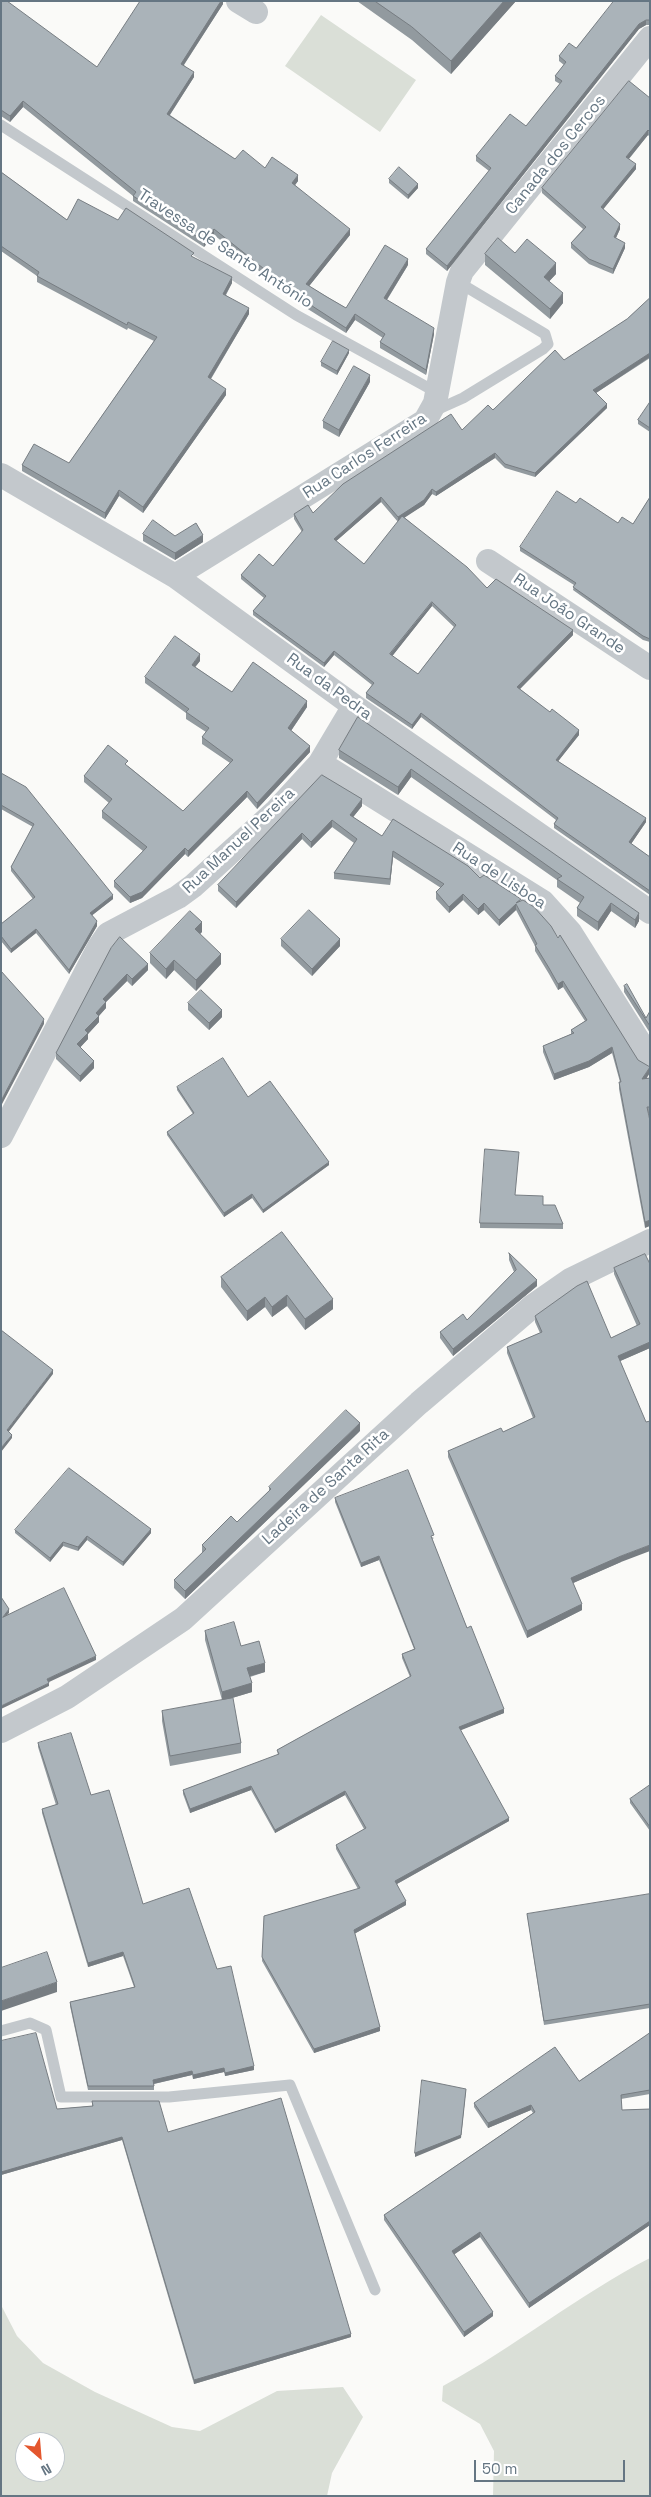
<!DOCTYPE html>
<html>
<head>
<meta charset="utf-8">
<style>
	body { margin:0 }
	#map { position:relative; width:651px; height:2497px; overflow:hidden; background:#fafaf8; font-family:"Space Grotesk",sans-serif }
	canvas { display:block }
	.frame { position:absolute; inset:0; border:2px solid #657683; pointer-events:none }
	.north { position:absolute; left:15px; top:2432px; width:50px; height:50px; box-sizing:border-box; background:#fff; border:1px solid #c1c8cd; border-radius:50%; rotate:153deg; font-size:14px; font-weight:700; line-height:20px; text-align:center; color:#657683 }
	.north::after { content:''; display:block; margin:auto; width:18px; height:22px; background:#e4572e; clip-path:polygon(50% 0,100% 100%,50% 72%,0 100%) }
	.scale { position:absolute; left:474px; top:2460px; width:151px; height:22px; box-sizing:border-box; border:2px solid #657683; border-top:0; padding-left:6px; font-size:15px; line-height:18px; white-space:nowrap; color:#657683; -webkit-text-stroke:4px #fff; paint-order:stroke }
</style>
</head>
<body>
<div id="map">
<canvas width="651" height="2497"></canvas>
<div class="frame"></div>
<div class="north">N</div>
<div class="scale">50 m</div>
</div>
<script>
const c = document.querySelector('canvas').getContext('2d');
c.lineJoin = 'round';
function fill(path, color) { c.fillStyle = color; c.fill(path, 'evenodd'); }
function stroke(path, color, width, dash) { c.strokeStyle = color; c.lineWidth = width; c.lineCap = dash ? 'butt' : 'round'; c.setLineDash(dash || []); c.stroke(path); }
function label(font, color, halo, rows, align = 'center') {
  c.font = font + ' "Space Grotesk",sans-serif'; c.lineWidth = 5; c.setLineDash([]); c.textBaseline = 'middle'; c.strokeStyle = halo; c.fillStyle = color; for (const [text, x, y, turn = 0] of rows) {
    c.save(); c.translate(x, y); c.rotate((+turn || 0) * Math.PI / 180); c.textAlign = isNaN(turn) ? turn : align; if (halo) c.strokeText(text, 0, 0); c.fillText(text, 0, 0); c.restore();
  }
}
fill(new Path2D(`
	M321,15L416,80L380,132L285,66Z
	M650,2258V2496H493L494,2451L480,2424L442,2401L443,2386C515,2347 578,2295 650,2258Z
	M1,2305L17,2336L43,2363L95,2392L172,2427L200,2431L277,2391L343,2387L363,2417L332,2473L327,2496H1ZM25,2442H55V2472H25Z`), '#dadfd7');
stroke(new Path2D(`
	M1,125L296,315L436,392
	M434,411L463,398L543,349L548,344L545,334L458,282
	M1,2031L30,2023L46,2030L61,2097H169L290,2085L375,2290`), '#c3c8cc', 11);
stroke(new Path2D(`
	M238,1L256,12
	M1,475L175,576L354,706L650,912
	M488,561L650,668
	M175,576L425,421L435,403L458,282L462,271L650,38
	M320,763L543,902L570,932L650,1059
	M1,1136L99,947L108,934L178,897L193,886L275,812L320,763L354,706
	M1,1731L67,1697L183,1619L419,1403L534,1305L570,1280L650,1241`), '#c3c8cc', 24);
fill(new Path2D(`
	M1,1L97,67L223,1V4L184,65L194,77L170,115L235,159L265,168L298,181L295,185L350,235L309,286L346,308L408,265L387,300L434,334L426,375L380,348V342L383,338L355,320L346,333L303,306L214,235L204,247L133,201V196L23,107L10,122L1,116Z
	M357,1H516L451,74L412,40Z
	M650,1V25H646L639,29L447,271L426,254V249L489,171L476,161V156L526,126L560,84L555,81V76L564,65L559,61V56L576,48Z
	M650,98V137L648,135L629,159L636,169L603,209L620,229L616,238L625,248L613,274L589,264L571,248V243L583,229L542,193V188Z
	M1,172L67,220H118L194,258L232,283L226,295L249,314L211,379L226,395L143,513L119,496L105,519L22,471V465L69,463L154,341L128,328L127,330L37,282V276L1,251Z
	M389,179L418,188L408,199L389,183Z
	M515,253L556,274L549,281L563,303L550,319L485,265V254Z
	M650,298V358L596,393L607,408L535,477L505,468L495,458L436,496L432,494L424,505L404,517L487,588L573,635L520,689L579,735L558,761L646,822L631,844L650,857V895L554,828V824L556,820L421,717L412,729L366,698V693L372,685L334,655L324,667L257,618L253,615V611L264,598L241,579V575L273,566L302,532L294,519V514L313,513L462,430L627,319ZM381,502L398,522L364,564L336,541ZM432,606L454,627L418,674L392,656Z
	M349,353L337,375L321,366V362Z
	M370,382L339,437L323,428V421Z
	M650,402V432L638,424V420Z
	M650,497V642L643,640L573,590L574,585L520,551V547L576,503L618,523L633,524Z
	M143,534L203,542L175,560L143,541Z
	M200,661L195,667L232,692L307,707L291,731L310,752L257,809L247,797L188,857L185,854L142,898L130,903L114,887V881L143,851L102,818V811L109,803L84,782V776L128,766L183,811L230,763L202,744V737L206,732L186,719V713L145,683V677Z
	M358,717L639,921L635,928L611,911L598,931L577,916V908L580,903L557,887V880L411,777L398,795L339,758V750Z
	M1,773L113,899L92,915L97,926L69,974L36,933L11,953L1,941V924L33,899L11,871V867L33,827L1,809Z
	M322,775L362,806L353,817L382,836L480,878L521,901L558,938L647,1078H650V1113H648L645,1228L619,1089V1082H620L612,1053L589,1067L554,1080L543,1052V1046L571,1034V1030L585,1021L563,987L558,990L549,974L535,951V946L516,910L499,926L484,910L478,915L463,900L449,913L436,899V892L441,888L393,857L390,885L334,879V873L354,843L332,827L311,848L302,839L236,908L218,891V885Z
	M202,932L200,934L221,964L196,991L174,970L166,979L150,963V953Z
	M281,939L340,946L312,976L281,946Z
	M111,948L148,970L132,986L127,981L106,1002V1008L99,1016V1022L88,1034V1039L80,1047L94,1068L80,1082L56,1059V1053Z
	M624,986L646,1018L650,1011V1033L624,992Z
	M188,1003L222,1017L209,1030L188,1010Z
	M177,1087L248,1097L329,1165L263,1213L252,1198L224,1217L167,1135V1132L193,1114L177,1090Z
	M516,1195L543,1205L563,1224V1229L480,1228V1223Z
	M282,1232L333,1309L305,1330L287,1306L272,1317L265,1307L247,1321L221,1287V1277Z
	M509,1253L537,1286L453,1356L440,1338V1332L467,1320L514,1272L509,1260Z
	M650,1264V1348L620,1361L621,1562L573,1583L582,1610L527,1638L448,1457V1451L503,1432L533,1418L507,1353V1347L540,1333L535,1322V1316L611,1338L637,1326L614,1274V1268Z
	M360,1431L185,1599L174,1588V1580L202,1553V1545L237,1522L269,1491V1487Z
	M335,1498L434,1538L432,1539L467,1628L504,1713L460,1730L509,1821L397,1884L406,1905L354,1934L380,2031L314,2053L262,1961L264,1916L358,1889L336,1849V1845L364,1829L345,1795L275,1833L251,1790L190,1813L183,1794V1790L278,1755L277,1750L410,1677L402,1658V1654L414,1649L379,1560L361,1567L335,1502Z
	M15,1530L151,1533L123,1566L87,1540L78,1551L63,1546L50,1562L15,1533Z
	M205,1631L241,1646L265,1672L250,1677L252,1692L232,1698L241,1743V1753L170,1766L162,1721V1711L222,1700L205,1640Z
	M38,1743L91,1795L143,1904L217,1969L254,2070L225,2076L224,2072L193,2079L192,2075L154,2084V2090H88L70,2006V2002L134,1987L123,1956L88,1967L42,1813V1809L56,1805L38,1747Z
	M650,1785V1831L630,1803V1799Z
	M650,1894V2008L544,2025L527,1914Z
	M650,2033V2094L621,2099L622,2110L650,2109V2225L529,2308L480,2237L454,2254L493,2316L464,2337L384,2220V2215L533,2113L531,2110L488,2128L474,2107V2103L579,2081Z
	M1,2041L57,2109L92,2106V2101L168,2132L351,2337L194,2384L122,2140L1,2175Z`), '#929a9f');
fill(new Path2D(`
	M221,1H223V4L181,69V64Z
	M504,1H516L451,74V61Z
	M646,20V25L639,29L447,271V266L639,24Z
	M194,72V77L167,119V114Z
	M23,101V107L10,122V116Z
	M648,130V135L626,162V157Z
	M636,164V169L601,212V207Z
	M298,175V181L292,189V183Z
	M418,184V188L408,199V195Z
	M620,224V229L614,242V237Z
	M214,229V235L204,247V241Z
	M350,229V235L306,290V284Z
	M625,243V248L613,274V269Z
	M408,259V265L384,304V298Z
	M556,263V274L544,287V277Z
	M232,277V283L223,299V294Z
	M563,293V303L550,319V309Z
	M249,308V314L208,383V377Z
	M355,314V320L346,333V328Z
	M434,328V334L426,375V370Z
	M349,350V353L337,375V371Z
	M650,353V357L593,395V390Z
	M370,375V382L339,437V430Z
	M226,389V395L143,513V507Z
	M607,404V408L535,477V473Z
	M495,453V458L436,496V492Z
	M432,489V494L424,505L398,522V517Z
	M119,490V496L105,519V513Z
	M381,497V502L334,543V539Z
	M203,535V542L175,560V553Z
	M432,602V606L390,659V654Z
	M573,630V635L517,692V687Z
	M334,651V655L324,667V663Z
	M200,654V661L192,671V665Z
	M307,701V707L288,735V728Z
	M421,713V717L412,729V725Z
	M579,730V735L556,764V760Z
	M310,746V752L257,809V803Z
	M411,769V777L398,795V787Z
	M247,791V797L188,857V851Z
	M362,799V806L350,821V815Z
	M646,818V822L629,847V842Z
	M332,820V827L311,848V842Z
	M302,833V839L236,908V902Z
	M185,848V854L142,898L130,903V897Z
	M393,851V857L390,885V879Z
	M463,894V900L449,913V907Z
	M113,895V899L90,917V913Z
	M484,903V910L478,915V909Z
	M611,903V911L598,931V922Z
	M516,904V910L499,926V920Z
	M639,913V921L635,928V920Z
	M97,921V926L69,974V970Z
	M202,922V932L195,939V929Z
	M36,929V933L11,953V949Z
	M340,939V946L312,976V969Z
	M221,954V964L196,991V980Z
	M174,960V970L166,979V969Z
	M148,964V970L132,986V979Z
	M127,974V981L106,1002V1008L96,1019V1013L103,999Z
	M563,981V987L558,990V984Z
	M222,1010V1017L209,1030V1023Z
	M99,1016V1022L88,1034V1039L77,1051V1044L85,1030Z
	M44,1019V1024L1,1106V1101Z
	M612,1047V1053L589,1067L554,1080V1074Z
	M94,1061V1068L80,1082V1076Z
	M650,1067V1073L642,1085V1079Z
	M329,1162V1165L263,1213V1210Z
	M252,1194V1198L224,1217V1213Z
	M650,1220V1226L645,1228V1222Z
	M537,1280V1286L453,1356V1349Z
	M287,1295V1306L272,1317V1307Z
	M265,1297V1307L247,1321V1311Z
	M333,1299V1309L305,1330V1319Z
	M650,1342V1348L618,1362V1356Z
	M53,1370V1374L7,1434V1430Z
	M360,1423V1431L185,1599V1591Z
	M12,1435V1438L1,1452V1448Z
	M151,1529V1533L123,1566V1562Z
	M87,1536V1540L78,1551V1547Z
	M63,1542V1546L50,1562V1558Z
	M650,1545V1551L621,1562L571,1584V1578L621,1556Z
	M379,1556V1560L361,1567V1563Z
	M582,1604V1610L527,1638V1631Z
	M9,1609V1613L3,1620V1617Z
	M96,1656V1660L47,1683V1679Z
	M265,1663V1672L247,1677V1668Z
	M49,1683V1686L1,1709V1706Z
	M252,1683V1692L222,1701V1692Z
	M504,1709V1713L459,1731V1727Z
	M251,1786V1790L190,1813V1809Z
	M345,1791V1795L275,1833V1830Z
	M509,1818V1821L395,1885V1881Z
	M406,1901V1905L354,1934V1930Z
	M123,1952V1956L88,1967V1963Z
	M57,1982V1992L1,2011V2001Z
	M380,2027V2031L314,2053V2049Z
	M254,2066V2070L225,2076V2073Z
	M224,2068V2072L193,2079V2075Z
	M192,2071V2075L153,2084V2080Z
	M466,2089L461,2138L415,2157V2153Z
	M531,2105V2110L488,2128V2123Z
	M122,2137V2140L1,2175V2172Z
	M650,2221V2225L529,2308V2303Z
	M480,2232V2237L452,2256V2251Z
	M493,2312V2316L464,2337V2332Z
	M351,2334V2337L194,2384V2380Z`), '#777d82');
const building = new Path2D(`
	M1,1H7L97,67L140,1H221L181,64L194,72L167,114L235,159L243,150L265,168L272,157L298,175L292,183L350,229L306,284L327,297L346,308L385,245L408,259L384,298L434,328L426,370L380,342L385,334L355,314L346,328L303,300L214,229L204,241L133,196L136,192L23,101L10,116L1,110Z
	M375,1H504L451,61L412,27Z
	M614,1H650V20H646L639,24L447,266L426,249L491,168L476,156L510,114L526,126L562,81L555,76L566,62L559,56L569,43L576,48Z
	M629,81L650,98V132L648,130L626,157L636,164L601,207L620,224L614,237L625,243L613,269L589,259L571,243L586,227L542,188Z
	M399,167L418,184L408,195L389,179Z
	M1,172L67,220L78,199L118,220L126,208L194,253L191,256L232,277L223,294L249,308L208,377L226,389L143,507L119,490L105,513L22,465L34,444L69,463L157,337L128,322L127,325L37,276L39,272L1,246Z
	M498,238L515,253L527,239L556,263L544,277L563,293L550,309L485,254Z
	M650,298V353L593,390L607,404L535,473L505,464L495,453L436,492L432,489L424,500L398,517L381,497L334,539L364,564L402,516L467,567L487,588L496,579L573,630L517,687L550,712L552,709L579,730L556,760L646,818L629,842L650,857V891L554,824L558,818L421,713L412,725L366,693L374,683L334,651L324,663L257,614L253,611L266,596L241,575L259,554L273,566L303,530L294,514L308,505L313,513L343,484L451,414L462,430L488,405L493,410L555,350L564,360L627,319ZM432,602L456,625L418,674L390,654Z
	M333,341L349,350L337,371L321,362Z
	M354,366L370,375L339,430L323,421Z
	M650,402V428L638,420Z
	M557,491L576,503L580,498L618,523L622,517L633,524L650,497V639L643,636L573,587L576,583L520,547Z
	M153,520L175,536L196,523L203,535L175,553L143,534Z
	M175,636L200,654L192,665L232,692L253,662L307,701L288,728L310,746L257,803L247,791L188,851L185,848L142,892L130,897L114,881L147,847L102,811L112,799L84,776L108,745L128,761L125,764L183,811L233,760L202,737L209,728L186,712L189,709L145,677Z
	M358,717L639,913L635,920L611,903L598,922L577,908L584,897L557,879L562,876L411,769L398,787L339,750Z
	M1,773L26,787L113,895L90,913L97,921L69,970L36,929L11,949L1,936V924L35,897L11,867L34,824L1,805Z
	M322,775L362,799L350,815L382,836L393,819L468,866L480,878L484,875L521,899L516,903L523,900L534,907L551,926L558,938L560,935L638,1060L650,1067L642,1079L650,1078V1107H647L650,1121V1220L645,1222L619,1082H621L612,1047L589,1061L554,1074L543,1046L574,1033L571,1030L587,1020L563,981L558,984L549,968L535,945L537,944L516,904L499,920L484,903L478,909L463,894L449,907L436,892L444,884L393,851L390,879L334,873L357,839L332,820L311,842L302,833L236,902L218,885Z
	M309,910L340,939L312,969L281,939Z
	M190,911L202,922L195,929L221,954L196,980L174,960L166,969L150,953Z
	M120,937L148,964L132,979L127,974L103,999L106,1002L96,1013L99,1016L85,1030L88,1033L77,1044L94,1061L80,1076L56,1053L111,948Z
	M1,971L44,1019L1,1101Z
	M627,984L646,1018L650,1011V1026L624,986Z
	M201,990L222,1010L209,1023L188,1003Z
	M223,1058L248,1097L270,1081L329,1162L263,1210L252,1194L224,1213L167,1132L194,1113L177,1087Z
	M485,1149L519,1152L515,1195L543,1196V1205H555L563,1224L480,1223Z
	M282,1232L333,1299L305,1319L287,1295L272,1307L265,1297L247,1311L221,1277Z
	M509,1253L537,1280L453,1349L440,1332L463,1314L467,1320L516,1270Z
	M645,1254L650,1264V1342L618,1356L646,1422L650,1421V1545L621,1556L571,1578L582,1604L527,1631L448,1451L501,1428L503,1432L535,1417L507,1347L542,1332L535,1316L577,1286L587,1281L611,1338L640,1324L614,1268Z
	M1,1330L53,1370L7,1430L12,1435L1,1448Z
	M346,1410L360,1423L185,1591L174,1580L206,1549L202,1545L231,1516L237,1522L271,1489L269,1487Z
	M69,1468L151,1529L123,1562L87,1536L78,1547L63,1542L50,1558L15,1530Z
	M408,1470L434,1535L431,1536L467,1628L471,1626L504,1709L459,1727L509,1818L395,1881L406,1901L354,1930L380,2027L314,2049L262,1957L264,1916L360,1888L336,1845L366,1828L345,1791L275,1830L251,1786L190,1809L183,1790L279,1754L277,1750L411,1676L402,1654L415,1649L379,1556L361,1563L335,1498Z
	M64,1588L96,1656L47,1679L49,1683L1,1706V1597L9,1609L3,1617Z
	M234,1622L241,1646L259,1641L265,1663L247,1668L252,1683L222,1692L205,1631Z
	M233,1698L241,1743L170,1756L162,1711Z
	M71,1733L91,1795L109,1790L143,1904L189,1888L217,1969L231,1966L254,2066L225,2073L224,2068L193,2075L192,2071L153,2080L154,2086H88L70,2002L135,1987L123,1952L88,1963L42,1809L58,1804L38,1743Z
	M650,1785V1827L630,1799Z
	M650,1894V2004L544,2021L527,1914Z
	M47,1952L57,1982L1,2001V1968Z
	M36,2033L57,2109L93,2106L92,2101H159L168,2132L281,2098L351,2334L194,2380L122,2137L1,2172V2041Z
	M650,2033V2090L621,2095L622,2110L650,2109V2221L529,2303L480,2232L452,2251L493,2312L464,2332L384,2215L535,2112L531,2105L488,2123L474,2103L555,2047L579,2081Z
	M422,2080L466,2089L461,2135L415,2153Z`);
fill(building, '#aab3b9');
stroke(building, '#777d82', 1);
label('16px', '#657683', '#fff', [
	["Canada dos Cercos",556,155,-51],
	["Travessa de Santo António",225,249,33],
	["Rua Carlos Ferreira",365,456,-33],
	["Rua João Grande",569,614,34],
	["Rua da Pedra",329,687,36],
	["Rua Manuel Pereira",239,841,-43],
	["Rua de Lisboa",499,876,33],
	["Ladeira de Santa Rita",326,1487,-42]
]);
</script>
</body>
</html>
